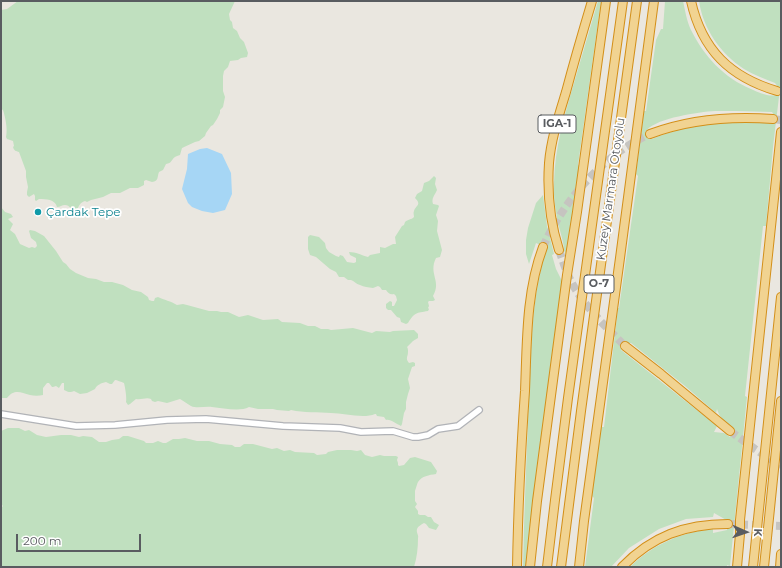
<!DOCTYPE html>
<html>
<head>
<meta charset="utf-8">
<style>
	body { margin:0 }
	#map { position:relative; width:782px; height:568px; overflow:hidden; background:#eae7e0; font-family:Montserrat,sans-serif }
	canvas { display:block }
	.frame { position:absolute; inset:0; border:2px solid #595c60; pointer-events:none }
	.north { position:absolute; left:726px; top:512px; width:40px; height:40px; -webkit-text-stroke:3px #fff; paint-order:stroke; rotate:92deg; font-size:11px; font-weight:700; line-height:16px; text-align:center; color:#595c60 }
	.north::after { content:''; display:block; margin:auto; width:14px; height:18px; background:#595c60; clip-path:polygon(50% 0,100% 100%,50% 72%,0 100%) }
	.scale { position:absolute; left:16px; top:534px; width:125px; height:18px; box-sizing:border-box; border:2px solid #595c60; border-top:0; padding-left:5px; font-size:12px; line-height:14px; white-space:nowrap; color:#595c60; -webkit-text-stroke:3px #fff; paint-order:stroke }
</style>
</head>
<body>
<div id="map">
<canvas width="782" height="568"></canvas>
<div class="frame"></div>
<div class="north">K</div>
<div class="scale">200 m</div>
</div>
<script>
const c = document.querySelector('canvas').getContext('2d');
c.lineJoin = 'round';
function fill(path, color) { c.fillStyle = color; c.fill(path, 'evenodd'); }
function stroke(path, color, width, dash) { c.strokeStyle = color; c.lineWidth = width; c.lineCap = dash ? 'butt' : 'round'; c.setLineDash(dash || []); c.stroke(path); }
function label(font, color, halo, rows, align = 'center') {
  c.font = font + ' Montserrat,sans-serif'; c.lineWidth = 3.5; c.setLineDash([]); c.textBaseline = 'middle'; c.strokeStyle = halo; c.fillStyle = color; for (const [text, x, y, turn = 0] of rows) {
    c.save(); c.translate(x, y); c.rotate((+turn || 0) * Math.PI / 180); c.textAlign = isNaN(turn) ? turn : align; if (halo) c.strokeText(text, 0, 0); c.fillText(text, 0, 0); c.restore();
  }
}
fill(new Path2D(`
	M18,1H235L229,14L230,20L232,22L233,28L237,31L240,38L244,42L248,53L247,57L241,58L238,60L230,61L228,67L224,71L223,76V91L225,97L223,107L220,110V113L217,119L213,125L211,126L206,133L205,136L199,141L195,142L182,148L180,155C178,156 176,156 175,157C171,160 172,163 166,164L163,170L159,172C157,177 159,181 152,182L146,180L144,181V185L138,188H130L120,193H111L103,197L91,200L87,202L85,201C81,202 79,205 77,210L75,211C71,210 70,205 65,205C62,205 60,207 57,207C55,199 46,199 39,199L36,201L35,200V196L34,194L29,197L27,195V192L28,187L26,177V171L19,152C16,151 14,151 13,147L14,146L13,141L7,139L6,137C8,129 5,116 3,110L1,109V10L7,9Z
	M598,1H601L578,165L580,166L568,256L566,257L565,252L564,251C564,243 561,235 559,227C556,213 553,197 554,182C555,147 564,117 574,83C582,56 590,28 598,1Z
	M665,1H683C685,10 687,22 691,30C704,56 724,78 751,89C760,93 768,97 778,95V87L775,83C765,79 754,75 744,69C721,54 703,29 699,1H781V80L773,147L766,226H763L745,396L747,397L730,566L727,565V567H630C652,545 681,532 713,529V533L727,530L728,521L714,513L713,517L686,519L659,529L629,548L611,567H585L594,498L592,496L601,427H604L618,308H619L638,176L636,174L644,111H646L656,40L661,29H663ZM715,111H736L772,112L774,115L773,121C755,122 736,120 718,122C695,125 673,130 652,139L647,130C657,118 699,112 715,111ZM627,343H631L685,386L716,413L717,409C719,417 725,422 730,428V437L724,433L714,432L717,426L621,350Z
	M434,176L436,178L435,184L437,190C435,195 431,198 433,204L438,205L439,206L436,215L438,221L437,231L442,250L440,257L436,258C428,274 442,281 433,296L435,300L433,301H429L428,302L429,306L428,308L429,309L428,311C416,313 415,312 408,323L406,324L401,322L400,318L397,317L391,310H388L386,308V304L390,301L392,302V306H394L397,300L396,296L394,294C390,295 388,293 386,290H382L380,287L378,286L373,288C368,287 364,287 360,285C356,284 354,281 351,280H348L344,277H339L336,272L330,269L316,257L310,255L308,249V237L310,235L319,237L325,243L326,248L329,252L336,256L339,257L340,255L343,256L347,262L354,263L356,262V258L350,255L349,252C356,252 361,255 368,257L370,255L380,253V247L385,248L393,244H396L395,237L402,226L404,225L405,222C408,219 411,220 414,217C414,215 413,213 414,211C416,205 422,205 415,198L417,194L422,191L424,183L429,181Z
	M543,195L547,226L554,254L552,255L556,269L564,285L526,567H523C524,509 527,452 529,394C532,345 531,295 547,248L536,243L529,264L526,254V240L528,228L536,203Z
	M1,207L5,212L11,214L13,217L8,219L13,224L10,230L15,234L20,244L29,248L32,247L35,248L37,246L36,242L31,238L29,231L30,230L35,231L44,236L56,251L63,262L66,264L70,269L76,273L88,278L96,279L104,282H112L123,285L132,290L141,292L148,297L149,300L152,301H154L155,298L158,297C164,300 171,301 177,305L183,304L187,305L209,311H217L221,312H228L239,317L248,315L263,320L278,319L282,322L300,323L308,326H315L321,329H328L331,330L353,328L372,333L376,331L390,332L393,331L414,330L418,334V338L413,341L407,347C408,348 408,350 408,352C408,357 405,358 409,363L413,362L415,363V366L412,367L408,379L410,388L408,394L406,402V409L404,413L402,424L401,426C396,424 391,419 386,420L384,417L377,416L376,414H375C363,419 344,413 331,413C318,412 304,413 291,410L289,411L277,410L273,409H258L249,407C240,412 223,408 212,407C205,406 197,409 191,406C187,404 184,401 180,399L167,403L158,401L155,402L152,401L151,399C146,397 142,400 136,399L130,404L128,405L126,402C127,398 125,387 124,383C121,382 117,380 115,380L112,384H110L106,382C101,383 97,385 95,389L87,393L80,394L74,391C70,393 68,392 64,390V383H62L59,388L56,386L53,387H52L49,383H47L43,388V395C39,396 34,396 30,395C20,392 14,389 7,398H1Z
	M8,428H19L25,431L29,430L37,435L46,437L61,435H71L79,437L83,436L92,437L99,442H106L112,440L119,439L123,436H128L144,441L146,443H153L158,441L163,443H166L173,439H179L185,438L197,441H209L220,444L232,445L235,447H240L244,444H253L272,449L277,448L284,451L290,450L295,452L314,453L317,455L326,454L328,452L337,450H351L357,451L361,450L365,455L372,457L380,455L384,456H396L398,457L397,460L398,463V465L399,466L404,465L410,458L415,457L431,462L437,471L436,474C429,475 422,476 418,482C417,484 416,488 415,491V501L417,504L415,507L418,511V514L420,515H425L428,517H431L434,522L439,525L436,530L429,528L426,524L424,523C421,525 418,526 417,529C416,533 419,535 418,538C418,548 417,557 414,567H1V508L3,506L1,504V431Z`), '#c0e0bf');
fill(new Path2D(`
	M207,148L222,154L231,173L232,194L225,210L213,213L202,211L192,207L188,203L182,189L187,169L188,154L200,149Z`), '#a6d6f5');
stroke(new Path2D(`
	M773,119L781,120
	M543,247C563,201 604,154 650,134
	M559,250C564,264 568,278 576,290C589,311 608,329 625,346
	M730,431L755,449L781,466
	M728,524L781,526`), '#c6c4c0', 8, [8, 4]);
const minor = new Path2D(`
	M1,414L76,426L115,425L167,420L206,419L283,426L340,428L361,432L393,431L413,437H418L428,435L438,429L458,426L479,410`);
const highway = new Path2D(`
	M691,1C702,50 730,77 777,91
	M650,134C690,119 731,116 773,119
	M559,250C550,222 547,193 549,163C551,139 559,115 566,92C574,62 583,31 592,1
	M625,346L661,374L730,431
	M517,567C518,508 521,449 525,391C527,342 526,292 543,247
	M530,567L537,501L567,275L577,212L606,1
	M547,567L555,500L568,398L623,1
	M561,567L581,411L637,1
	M579,567L584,521L620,258L654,1
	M622,567C652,536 685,524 728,524
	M737,567L740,534V520L781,132
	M753,567L781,297
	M764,567L781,401
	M780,567L781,554`);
stroke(minor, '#b1b3b7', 8);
stroke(highway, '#d38f18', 10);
stroke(minor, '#fff', 5.5);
stroke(highway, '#f1d391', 8);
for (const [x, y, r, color] of [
	[38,212,4,"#0f9aa8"]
]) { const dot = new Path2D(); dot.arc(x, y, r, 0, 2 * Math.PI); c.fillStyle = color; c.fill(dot); stroke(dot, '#fff', 1.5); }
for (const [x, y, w] of [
	[557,124,38],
	[599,284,30]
]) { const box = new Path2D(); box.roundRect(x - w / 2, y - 9, w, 18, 3); c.fillStyle = '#fff'; c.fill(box); stroke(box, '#595c60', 1); }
label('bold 11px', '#595c60', null, [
	["IGA-1",557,124],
	["O-7",599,284]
]);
label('12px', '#595c60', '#fff', [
	["Kuzey Marmara Otoyolu",611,189,-82]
]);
label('12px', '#0d838f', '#fff', [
	["Çardak Tepe",46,212]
], 'left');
</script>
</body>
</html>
